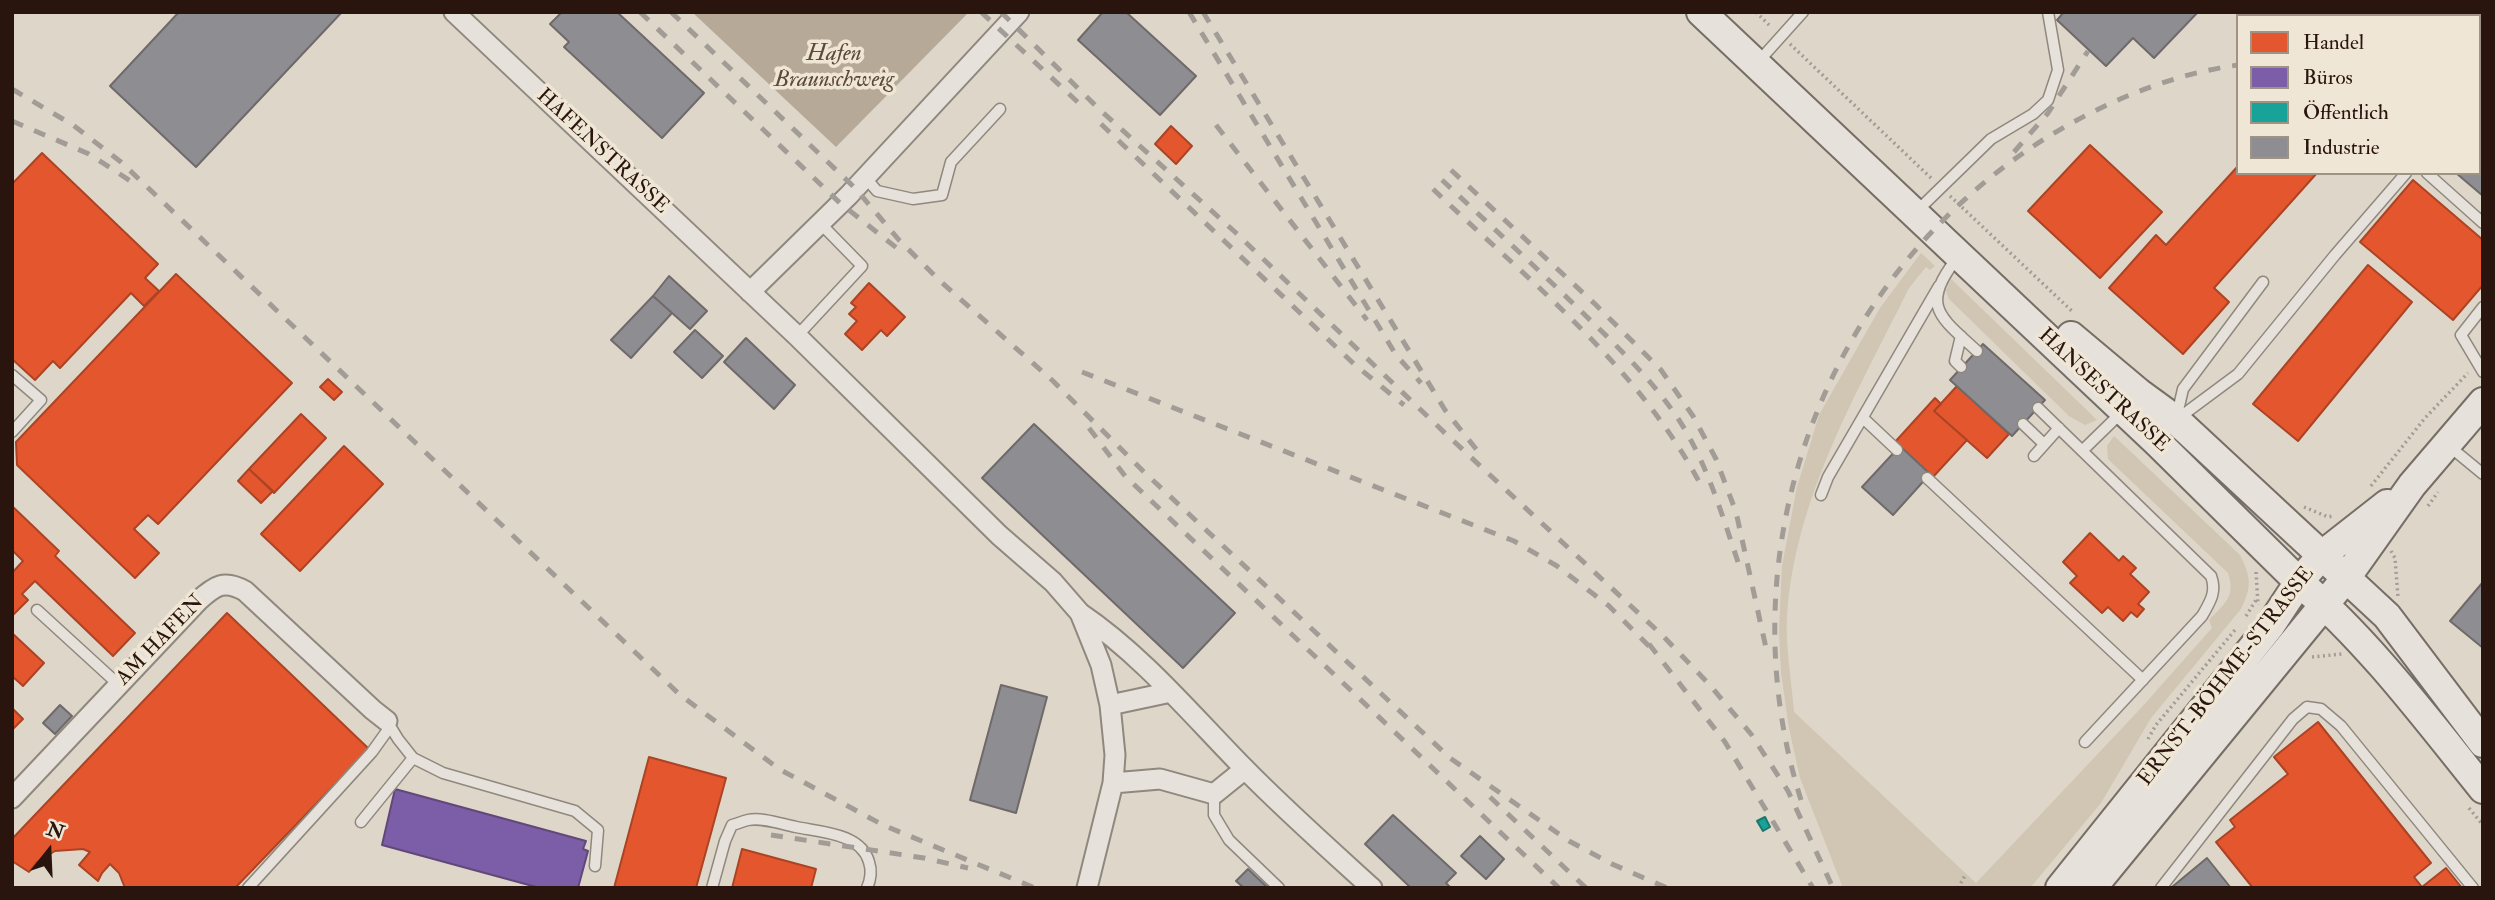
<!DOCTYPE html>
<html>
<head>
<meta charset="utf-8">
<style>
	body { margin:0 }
	#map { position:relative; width:2495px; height:900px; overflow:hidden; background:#ded6c8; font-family:"IM FELL Double Pica",serif }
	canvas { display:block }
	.frame { position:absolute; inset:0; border:14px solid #29150d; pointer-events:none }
	.legend { position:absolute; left:2236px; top:14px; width:245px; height:161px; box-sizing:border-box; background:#efe6d5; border:2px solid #a09285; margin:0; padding:9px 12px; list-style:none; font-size:21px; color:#29150d }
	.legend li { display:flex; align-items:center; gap:14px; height:35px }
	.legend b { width:35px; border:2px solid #a09285 }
	.north { position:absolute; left:14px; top:816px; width:70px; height:70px; -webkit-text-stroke:5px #efe6d5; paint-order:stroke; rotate:18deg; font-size:19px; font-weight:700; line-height:28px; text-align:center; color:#29150d }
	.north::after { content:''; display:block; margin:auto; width:24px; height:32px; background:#29150d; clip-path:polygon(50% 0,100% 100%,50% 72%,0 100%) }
</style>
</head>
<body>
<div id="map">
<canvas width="2495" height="900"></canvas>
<div class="frame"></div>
<ul class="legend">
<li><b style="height:19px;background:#e4572e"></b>Handel</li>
<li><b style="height:19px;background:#7b5ea7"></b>Büros</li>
<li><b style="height:19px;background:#17a398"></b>Öffentlich</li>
<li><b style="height:19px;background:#8d8d92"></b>Industrie</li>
</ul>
<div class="north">N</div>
</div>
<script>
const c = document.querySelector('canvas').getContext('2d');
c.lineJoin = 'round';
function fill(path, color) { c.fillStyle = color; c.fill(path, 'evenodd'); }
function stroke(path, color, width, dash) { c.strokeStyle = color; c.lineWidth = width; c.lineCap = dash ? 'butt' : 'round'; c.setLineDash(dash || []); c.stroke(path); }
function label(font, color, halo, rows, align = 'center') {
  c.font = font + ' "IM FELL Double Pica",serif'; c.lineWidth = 7; c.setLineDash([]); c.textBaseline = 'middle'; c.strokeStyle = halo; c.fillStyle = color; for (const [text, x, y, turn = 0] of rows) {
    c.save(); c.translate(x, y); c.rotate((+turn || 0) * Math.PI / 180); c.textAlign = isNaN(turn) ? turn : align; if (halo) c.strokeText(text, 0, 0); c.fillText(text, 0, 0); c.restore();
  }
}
fill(new Path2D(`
	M1921,253L1935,266L1930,270L1926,267L1909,288C1857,393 1795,497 1787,616C1785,643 1792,685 1794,712L1976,883L2142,707L2212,628L2209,620C2225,603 2236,597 2228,573L2108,459L2107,446L2114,436L2240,555C2251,577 2252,586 2241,609L2151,718L2101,803L2030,888H1843L1800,778L1789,728L1781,672L1779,631L1782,566L1797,487L1819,415L1880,308Z
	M1951,279L2097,420L2085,425L2069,416L1949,299L1946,291Z`), '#d1c5b3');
fill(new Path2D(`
	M692,12H968V13L836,147Z`), '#b7a997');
const shops = new Path2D(`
	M1171,126L1192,146L1176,164L1155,144Z
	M2090,145L2162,212L2100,278L2028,211Z
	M42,153L158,264L145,278L159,291L144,306L131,293L60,368L53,361L35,380L12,359V184Z
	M2238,166V173H2317L2214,288L2229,302L2183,354L2109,288L2156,235L2166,245Z
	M2413,180L2483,240V285L2453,320L2360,242Z
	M2368,265L2412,302L2298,441L2253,404Z
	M176,274L292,383L158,524L148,515L134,529L159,553L135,578L17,465L16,442Z
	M869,283L905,317L887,336L881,330L862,350L845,334L857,321L849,314L856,307L851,303Z
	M328,379L342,392L334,400L320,387Z
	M1957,386L2009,434L1987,458L1934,411Z
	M1935,398L1941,404L1934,411L1967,440L1933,477L1895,442Z
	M301,414L326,438L274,493L249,469Z
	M344,446L383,484L300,571L261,534Z
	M249,469L273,491L261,503L238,481Z
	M12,506L59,551L55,556L135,633L113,656L35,581L22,594L28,600L12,616V573L23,561L12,550Z
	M2090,533L2119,561L2123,556L2136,568L2130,574L2149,592L2138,604L2144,609L2137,617L2131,612L2123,621L2108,607L2102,613L2070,583L2077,576L2063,562Z
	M227,613L369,749L235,888H125L119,873L110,864L102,873L98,881L79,865L90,852L83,849L55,851L37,862L29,872L12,861V839Z
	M12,633L44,663L23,686L12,676Z
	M12,708L23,719L12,730Z
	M2318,722L2431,863L2414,877L2422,887L2446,868L2462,888H2253L2216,842L2235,827L2230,820L2288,774L2274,757Z
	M649,757L726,778L696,888H614Z
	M742,849L816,869L811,888H732Z`);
fill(shops, '#e4572e');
stroke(shops, '#ac4324', 2);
const offices = new Path2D(`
	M395,789L586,841L583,849L588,851L578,888H540L382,845Z`);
fill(offices, '#7b5ea7');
stroke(offices, '#624879', 2);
const public = new Path2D(`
	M1765,817L1770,827L1763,831L1757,821Z`);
fill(public, '#17a398');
stroke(public, '#1c786e', 2);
const industry = new Path2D(`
	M179,12H342L196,167L110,86Z
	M562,12H617L704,93L662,138L564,47L569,42L550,24Z
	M1103,12H1126L1196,76L1160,115L1078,40Z
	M2064,12H2198L2154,58L2133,38L2106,66L2057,20Z
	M2483,107V196L2456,173H2479V111Z
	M669,276L707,311L690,329L653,296Z
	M653,296L672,313L631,358L611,340Z
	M695,330L723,356L702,378L674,352Z
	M746,338L795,385L774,409L724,362Z
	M1983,344L2045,400L2012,436L1950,380Z
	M1034,424L1235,613L1183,668L982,478Z
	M1900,446L1930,474L1893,515L1862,487Z
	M2483,582V648L2450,621Z
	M1001,685L1047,697L1016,813L970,800Z
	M60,705L72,716L55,734L43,723Z
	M1393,815L1456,873L1446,883L1451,888H1411L1365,844Z
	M1480,836L1504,859L1486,879L1461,856Z
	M2207,858L2231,888H2173L2172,887Z
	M1248,869L1268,888H1244L1236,881Z`);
fill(industry, '#8d8d92');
stroke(industry, '#6f696a', 2);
const lane = new Path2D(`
	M2446,12L2448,16
	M1759,61L1803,12
	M2427,173L2483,223
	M865,177L877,191L913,199L942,195L951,162L1000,109
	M1915,213L1991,139L2033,114L2048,100L2058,70L2048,12
	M1957,258C1920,306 1939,316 1977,351
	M2483,307L2461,335L2483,372
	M797,336L862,266L820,223
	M1961,336L1955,361L1961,367
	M12,375L41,400L12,432
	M2038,408L2211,576C2217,592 2210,602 2202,616L2085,742
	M2177,415L2183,389L2263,282
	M1863,418L1897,450
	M2023,424L2044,444
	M2157,441L2176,420L2238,374L2335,255L2406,173
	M2449,446L2483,474
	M2083,450L2123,411
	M2034,456L2059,428
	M1927,478L2143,680
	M1821,495L1828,477L1939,286
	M37,610L119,685
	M387,721L398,739L413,758L443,773L575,811L598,830L595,866
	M1214,794V815L1229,840L1279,888
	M361,822L413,758
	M248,888L372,752L387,731V721
	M712,888L725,841L732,825C737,824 743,821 748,820C762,817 781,824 796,827C820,832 861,833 869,862C872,871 871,879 867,888
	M2161,888L2293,719L2307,707L2321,709L2341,726L2473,888`);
const street = new Path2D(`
	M454,12L797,336L999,535L1053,582L1080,613L1101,665L1110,705L1115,755L1113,783L1087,888
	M750,292L849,195L1019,12
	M1080,613C1142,655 1191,714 1243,767C1284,809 1328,848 1372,888
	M1110,705L1171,692
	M1113,783L1160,779L1214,794L1245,769
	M12,798L199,600C215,586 224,579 245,591L373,710L387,721`);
const secondary = new Path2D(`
	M1701,12L2157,442L2299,582C2369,642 2425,717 2483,789
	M2071,336L2139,393L2176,420L2387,616L2483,743
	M2060,888L2270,626L2299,582L2322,555L2387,504
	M2092,888L2346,578L2412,485L2483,402`);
stroke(lane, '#8f887f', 13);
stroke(street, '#8f887f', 23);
stroke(secondary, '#766e66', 32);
stroke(new Path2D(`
	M1756,12L1771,27
	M1790,44L1931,178
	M1950,196L2074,313
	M2371,486L2425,418L2468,373
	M2428,506L2438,492
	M2304,507L2328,517L2333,516
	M2391,551L2395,558L2398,597
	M2256,572L2258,605
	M2246,616L2256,600
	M2312,657L2342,654
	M2148,739L2156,725L2235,630
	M2469,808L2483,825
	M1958,888L1966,874`), '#a29c97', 3.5, [2, 3.5]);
stroke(lane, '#e6e1da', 10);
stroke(street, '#e6e1da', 19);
stroke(secondary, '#e6e1da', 28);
stroke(new Path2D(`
	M640,12L840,203L898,249
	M671,12L855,188L899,240L940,281L1053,381L1144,472L1450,758L1569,841L1612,864L1667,888
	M981,12L1083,107
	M1001,12L1099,109L1235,232L1447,435L1662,635L1708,683L1751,734L1788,791L1833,888
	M1189,12L1396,355L1421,383
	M1203,12L1445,410L1480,454
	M2479,18L2483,22
	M2479,75L2483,76
	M12,89L73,125L121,162L679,694L779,769L883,825L1035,888
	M12,121L89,154L132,182
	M1101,124L1354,364L1404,405
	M1216,125L1367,320
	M2014,152L2048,113L2088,51
	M1451,170L1595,304L1661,370L1693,416L1716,459L1736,512L1768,657
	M1442,180C1490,225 1539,270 1586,316C1619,348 1653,381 1679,420C1708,465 1723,518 1740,568
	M1433,189C1531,283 1641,368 1704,491
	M1082,372L1514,541L1557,566L1609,606L1655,652
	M1089,428L1125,476L1559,888
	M1649,644L1725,742L1813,888
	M1490,797L1586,888
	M1801,800C1722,549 1826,272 2051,135C2107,101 2172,74 2238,65
	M771,835L924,858L968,868`), '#a29c97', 5, [12, 12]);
label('21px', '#29150d', '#efe6d5', [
	["HAFENSTRASSE",602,152,43],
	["HANSESTRASSE",2103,391,43],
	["AM HAFEN",161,641,-46],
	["ERNST-BÖHME-STRASSE",2227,677,-52]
]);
label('italic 23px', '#5b493c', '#efe6d5', [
	["Hafen",834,55],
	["Braunschweig",834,81]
]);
</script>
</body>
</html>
